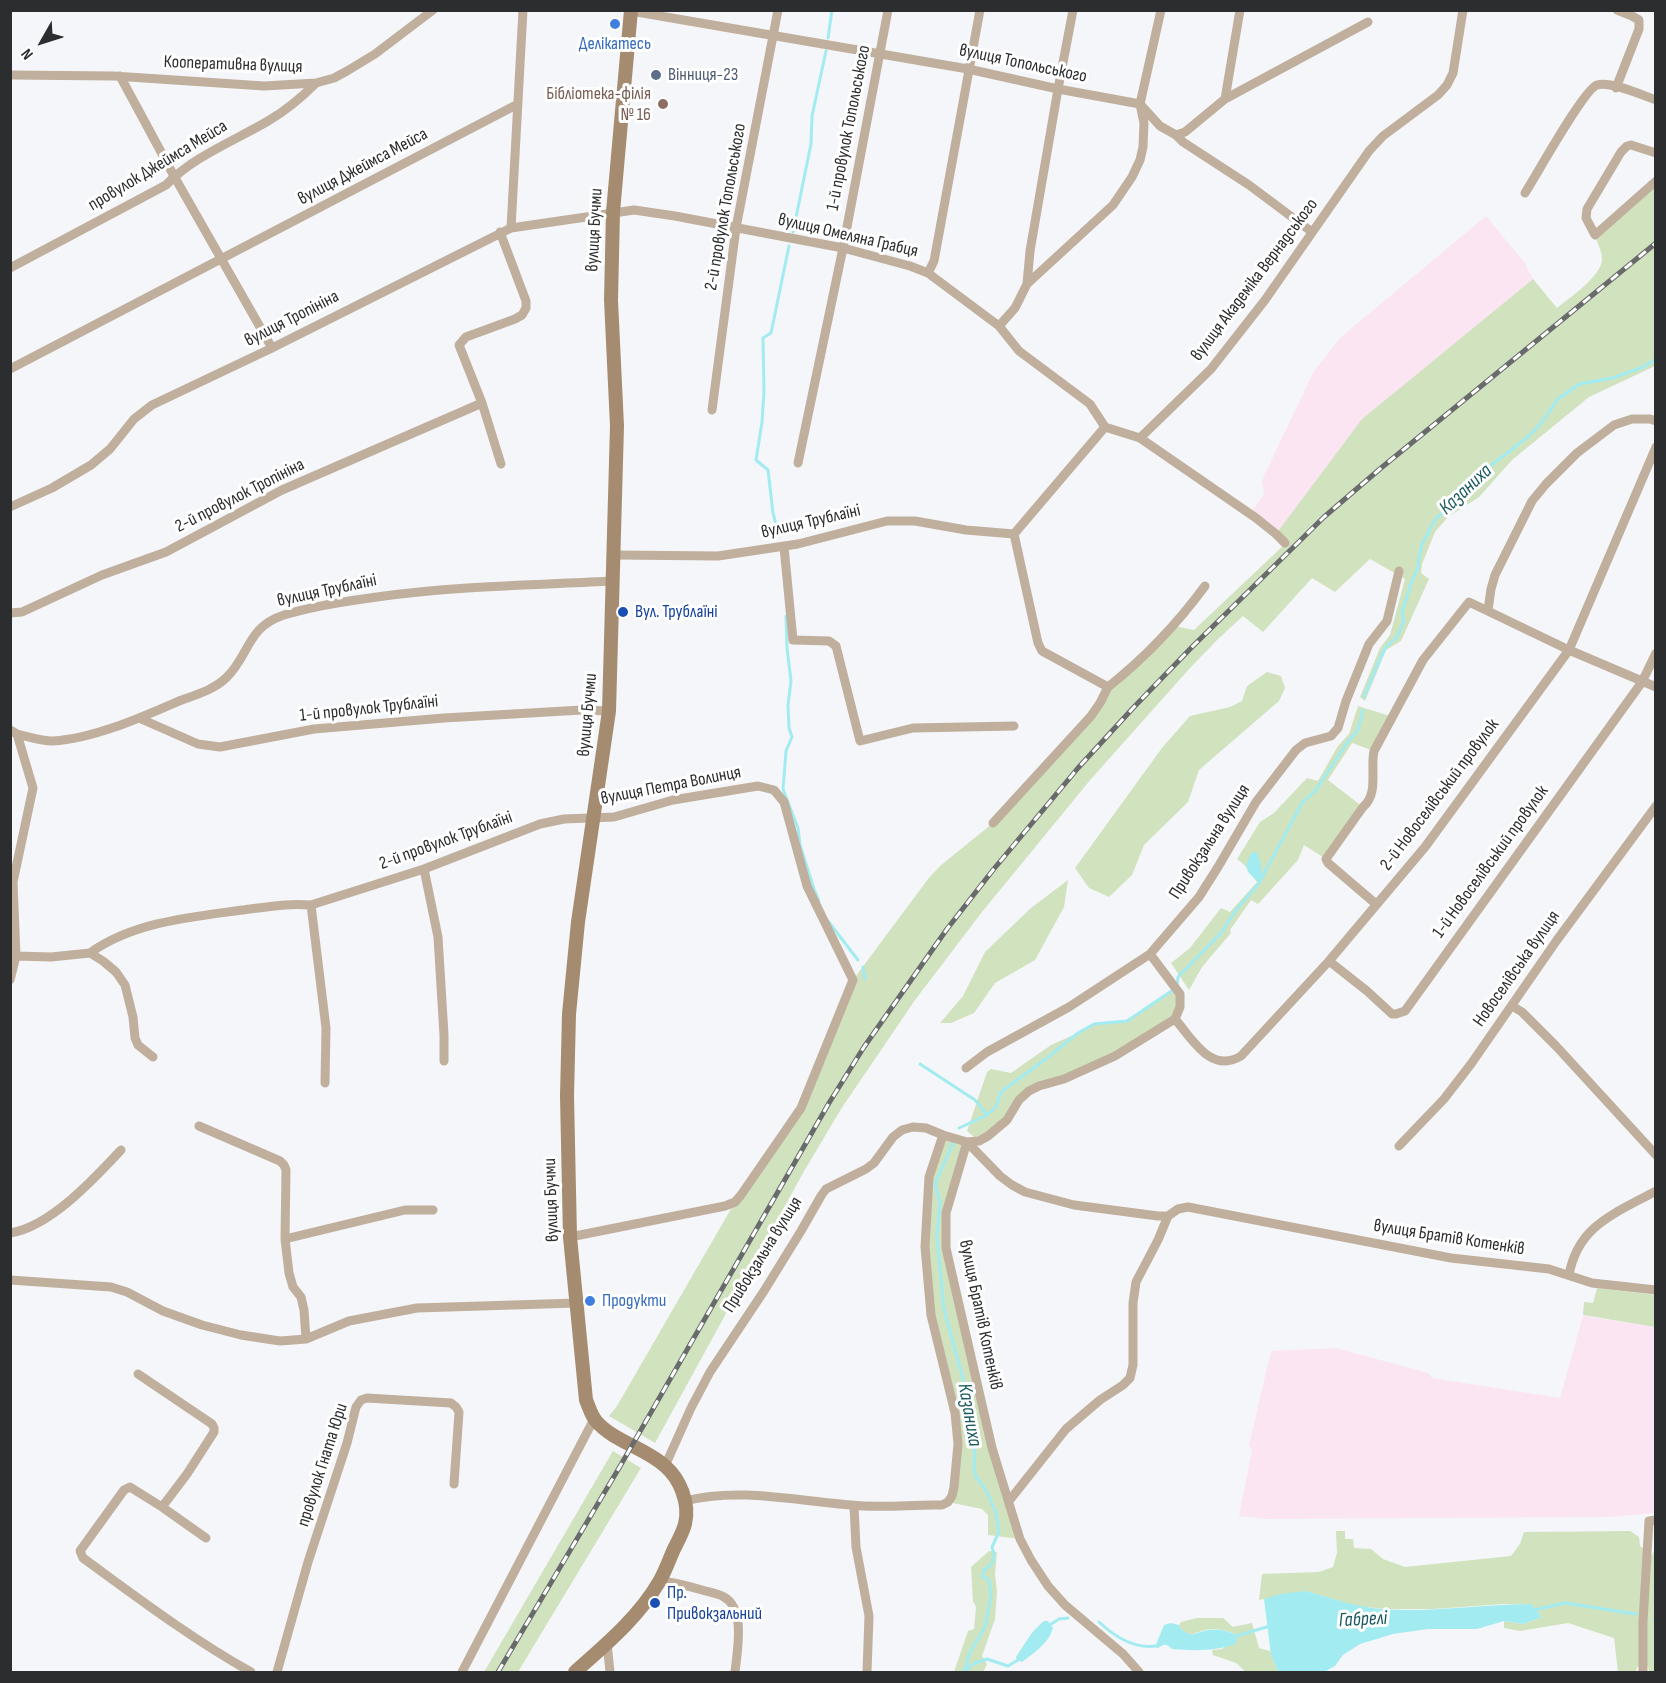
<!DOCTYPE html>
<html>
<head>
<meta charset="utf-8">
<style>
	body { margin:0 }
	#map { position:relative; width:1666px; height:1683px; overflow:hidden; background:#f4f6f9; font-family:"Sofia Sans Condensed",sans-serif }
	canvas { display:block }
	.frame { position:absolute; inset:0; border:12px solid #2c2d2e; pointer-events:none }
	.north { position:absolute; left:12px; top:12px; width:60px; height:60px; -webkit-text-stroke:4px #fff; paint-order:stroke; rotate:231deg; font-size:16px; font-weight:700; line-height:24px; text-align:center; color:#2c2d2e }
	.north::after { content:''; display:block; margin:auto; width:21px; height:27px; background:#2c2d2e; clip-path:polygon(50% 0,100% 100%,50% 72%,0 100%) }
</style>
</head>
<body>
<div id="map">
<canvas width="1666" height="1683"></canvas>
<div class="frame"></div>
<div class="north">N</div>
</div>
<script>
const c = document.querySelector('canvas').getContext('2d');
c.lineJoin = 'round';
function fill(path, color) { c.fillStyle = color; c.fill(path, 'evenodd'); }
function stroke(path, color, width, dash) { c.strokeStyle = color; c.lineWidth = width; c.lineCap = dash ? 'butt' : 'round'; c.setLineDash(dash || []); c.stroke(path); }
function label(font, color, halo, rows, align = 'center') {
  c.font = font + ' "Sofia Sans Condensed",sans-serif'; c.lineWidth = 6; c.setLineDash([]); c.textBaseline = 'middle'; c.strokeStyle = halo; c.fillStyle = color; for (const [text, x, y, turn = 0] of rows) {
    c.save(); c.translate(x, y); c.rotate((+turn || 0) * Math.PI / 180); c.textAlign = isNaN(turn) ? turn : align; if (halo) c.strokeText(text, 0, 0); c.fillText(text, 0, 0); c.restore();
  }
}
fill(new Path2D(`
	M1486,216L1524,262L1533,279L1362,419L1276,534L1250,514L1264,494L1262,480L1314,371L1341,337Z
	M1583,1316L1655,1327V1513L1611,1517L1425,1518L1267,1519L1239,1516L1252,1451L1249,1445L1271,1351L1336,1348L1428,1373L1432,1378L1560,1398Z`), '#fce5f2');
fill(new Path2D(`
	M1655,181V366L1589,397L1512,460L1479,497L1448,517L1435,532L1422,564L1421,573L1429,579L1401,641L1386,650L1365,701L1360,697L1380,648L1390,635L1405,579L1370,559L1335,592L1312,578L1263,632L1243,616L1218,639L1190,668L1091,779L982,912L915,1000L841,1109L803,1173L655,1443L609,1416L617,1406L735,1202L801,1108L853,980L928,879L940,866L993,823L1091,716L1108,687L1174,626L1194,630L1285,544L1276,534L1362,419L1533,279L1557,308C1569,298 1602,276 1602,259C1602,251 1597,243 1595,235Z
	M1267,672L1281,676L1285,688L1279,701L1199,770L1188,802L1144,845L1132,875L1109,897L1089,888L1075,868L1162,748L1190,716L1230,707L1242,701L1247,686Z
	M1358,706L1393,717L1374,751L1352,743L1328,780L1363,807L1326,859L1304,845L1298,860L1258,904L1251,900L1230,930L1231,933L1202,967L1189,990L1171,963L1190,948L1221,908L1230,912L1257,882C1251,874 1246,865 1237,859L1260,822L1274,813L1307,778L1318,781L1338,746L1349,734Z
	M1068,880L1064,907L1035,960L995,983L974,1013L951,1023H940L963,996L985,952L1031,908Z
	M1173,990L1177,995L1175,1019L1115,1056L1039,1086L979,1141L967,1131L987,1072L991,1069L1011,1073L1051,1045L1078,1033L1094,1024L1127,1021Z
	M943,1135L967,1142L946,1213V1248L1020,1539L988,1535V1515L982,1509L948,1502L958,1444L931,1315L925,1247L929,1177Z
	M1597,1288L1655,1295V1327L1583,1315L1584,1302L1593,1303Z
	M613,1451L641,1468L518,1672H484Z
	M1336,1531H1345V1539H1353L1354,1548L1371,1549L1383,1559L1405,1567L1511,1556L1520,1544L1524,1532L1630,1531L1639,1537L1640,1546L1652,1555L1655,1549V1672H1649L1648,1666L1637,1667L1636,1672H1618L1614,1638L1568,1623L1520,1631L1504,1628V1621L1523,1624L1542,1617L1531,1604H1503L1433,1609H1384L1356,1606L1306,1591L1259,1600L1262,1574L1319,1572L1333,1567L1337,1553Z
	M989,1551L997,1552L995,1574L997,1592L995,1619L982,1656L987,1664L983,1672H954L968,1631L974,1629L976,1607L973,1601L971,1567Z
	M1197,1618H1223L1233,1627L1252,1623L1259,1648L1270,1651L1278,1672H1246L1236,1663L1213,1655L1212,1650L1222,1649L1238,1636C1221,1627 1209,1627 1191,1635L1181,1629L1179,1625L1181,1622Z`), '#d1e2bf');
fill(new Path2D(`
	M1257,852C1261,863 1264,873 1259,883L1248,872L1246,865L1251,853Z
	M1306,1591C1331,1598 1356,1607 1382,1609C1432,1613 1482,1604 1531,1604L1542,1617L1523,1624L1504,1621L1477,1629H1428L1393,1634L1360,1644L1343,1655L1335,1666L1324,1672H1278L1271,1655L1264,1599L1280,1594Z
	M1044,1621H1048L1053,1628C1049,1643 1034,1653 1022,1662L1017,1660L1016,1657C1025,1644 1031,1631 1044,1621Z
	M1171,1623L1179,1625L1181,1629L1191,1635C1209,1628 1221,1627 1238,1636L1236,1644C1215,1651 1194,1651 1172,1649C1166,1643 1164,1644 1158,1648L1155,1647L1164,1625Z`), '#a2ecf1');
stroke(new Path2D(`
	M828,38L832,10
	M793,232L811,144L812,116L826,51
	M779,536L773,513L768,470L756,460L762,422L764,392L763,338L771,333L789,246
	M786,616L787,648L791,681L788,705L789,728L792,737L786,751L783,789L798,828L800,845L814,889L819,901
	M1364,697L1379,661L1386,647L1397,637L1404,621L1402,613L1411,583L1418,568L1419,558L1422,544L1436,518L1466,495L1473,483L1484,471L1529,436L1542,422L1558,399L1575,387L1580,384L1612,378L1624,374L1643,367L1656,359
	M828,921L858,960
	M863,967L865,979
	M1177,986L1178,977L1221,933L1236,910L1259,883L1302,803L1315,791L1347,743L1358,730L1363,710
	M920,1064L975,1100L987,1115
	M959,1128L987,1115L996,1107L1001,1092L1047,1058L1078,1033L1094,1024L1127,1021L1173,990
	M953,1143L935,1184L940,1202L937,1237L944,1309L973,1416L968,1433L975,1453L974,1467L976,1477L986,1490L996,1513L999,1532L992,1547L994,1554L992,1564L984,1570L982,1576L989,1580L991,1597L985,1627L970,1652L964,1672
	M1534,1610L1565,1603L1636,1614
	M1654,1620L1656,1621
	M1099,1622C1115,1637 1135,1649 1156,1646
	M1048,1626L1059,1619L1068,1618
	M1236,1636L1270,1626
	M964,1672L973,1664L987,1659L1008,1666L1018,1660`), '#a2ecf1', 3);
stroke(new Path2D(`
	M631,11L968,69L1058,89L1140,104L1160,126L1176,135L1185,132L1225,99L1368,22
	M10,75L114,76L264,86L316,83L334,78L347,71L375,54L433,10
	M120,76L174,176L272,348
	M1616,88L1639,29V20L1632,16L1617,10
	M1225,99L1240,10
	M1176,135L1183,142L1249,185L1312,232
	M1656,153L1631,145L1627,146L1621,152L1587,209L1586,218L1595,235L1656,181
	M1525,193C1536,176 1584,89 1597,85C1610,81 1642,95 1656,100
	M511,228L523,10
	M500,232L526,301V308L522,315L515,319L466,337L459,345L482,403L501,464
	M10,268L166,185C194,156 234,141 268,121C287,110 301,98 316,83
	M928,273L934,261L980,10
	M1027,284L1030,251L1058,89L1073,10
	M999,326L1019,351L1090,404L1105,427
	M10,369L518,104
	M712,410L736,228L778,10
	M1140,438L1256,518L1276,534L1285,543
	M798,463L843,248L888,10
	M10,507L52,488L91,465L110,449L134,419L152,405L272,348L511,228L634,210L675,216L843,248L910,266L928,273L999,326L1015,308L1027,284L1113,205L1132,177L1140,160L1143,147L1144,123L1140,104L1161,10
	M784,547L793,640L829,641L836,646L860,741L913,728L1014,726
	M614,555L718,556L798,544L887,521H915L966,530L1014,534
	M1488,610L1491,589L1495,575L1532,501L1546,484L1577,453L1614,425L1632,419H1650L1656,421
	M10,613L22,612L102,575L166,552L282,490L482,403
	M1108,687C1146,657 1177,624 1205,586
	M139,718L198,744L220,747L314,729L444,718L582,710L609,711
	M10,730L17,734L33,788L13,882L16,956L10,980
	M17,734C29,737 41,741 53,741C93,739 142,717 179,701C195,695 214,690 227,677C250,654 247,627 284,615C314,606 346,601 377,597C455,586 535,585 613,581
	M993,823L1091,716L1100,703L1108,687L1042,651L1038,643L1014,534L1105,427L1140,438L1211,369L1265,300L1369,151L1383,136L1438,95L1447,85L1453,73L1463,10
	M424,869L438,937L444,1035V1061
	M1376,904L1328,863L1326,859L1363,807C1379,794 1370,769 1374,751L1423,660L1469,602L1569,650L1656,687
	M311,905L326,1028L325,1083
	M90,953C133,922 191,917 243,910C266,907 288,903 311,905L424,869L540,824L564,819L614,817L673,800L758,786L774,790L784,802L807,886L853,980L801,1108L741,1195L735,1202L725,1206L570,1237
	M16,956L51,957L90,953L103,961L116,972L125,985L133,1017L135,1038L138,1045L153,1057
	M1329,961L1367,991L1392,1014H1396L1405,1011L1642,682L1656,653
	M1512,1006L1522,1012L1556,1046L1656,1155
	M1175,1019C1193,1040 1211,1074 1241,1056L1329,961L1425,847L1569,650L1656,447
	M966,1068L987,1052L1069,1007L1150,954L1199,897L1218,867L1256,802L1296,750L1305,743L1331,736L1338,728L1346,701L1369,644L1387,621L1399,571
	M199,1126L280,1161L284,1165L286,1170L285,1239L289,1273L293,1287L301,1297L304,1310L306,1339
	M967,1142L1000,1176L1012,1185L1025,1192L1074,1205L1158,1216H1168L1178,1209L1188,1207L1451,1258L1549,1269L1592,1283L1656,1290
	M967,1142L946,1213V1248L992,1448L1020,1539L1031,1560L1048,1586L1065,1605L1123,1654L1139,1672
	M1399,1146L1444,1099L1471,1064L1557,940L1656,806
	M10,1233C50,1227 95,1178 121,1150
	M285,1239L405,1210H433
	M1569,1275C1578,1225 1616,1213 1656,1191
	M10,1280L111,1287L127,1292L163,1311L202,1325L241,1335L280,1341L306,1339L349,1321L417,1308L577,1303
	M138,1374L212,1424L214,1428V1432L187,1474L162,1507
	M665,1466L691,1408L710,1372L764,1291L801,1231L821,1196L826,1189L866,1169L874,1163L893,1137L902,1130L913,1127L926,1128L943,1135L967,1142L979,1141L988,1136L1007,1120L1019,1100L1029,1091L1039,1086L1064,1079L1115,1056L1175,1019L1180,1007V994L1150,954
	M685,1501C739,1487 796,1501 851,1505C878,1508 907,1505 934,1505H942L948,1502L952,1496L954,1487L958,1444L955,1413L931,1315L925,1247L929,1177L943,1135
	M1009,1501L1066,1429L1100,1400L1123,1385L1130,1378L1133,1365V1303L1136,1282L1158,1240L1168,1216
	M854,1506L856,1547L869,1616L867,1672
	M206,1538L162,1507L130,1487L124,1490L80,1551L83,1558C138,1598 192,1639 251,1672
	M660,1581C674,1582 688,1586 702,1590C709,1592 718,1593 724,1597C746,1609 737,1652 735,1672
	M607,1643L610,1672
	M277,1672L308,1562L347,1443L356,1407L361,1400L367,1398L451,1403L456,1407L459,1412L454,1484
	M462,1672L594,1419
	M1643,1672V1621L1649,1521L1656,1520`), '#c0af9c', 9);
stroke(new Path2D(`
	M575,1672C605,1645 638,1618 659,1582C665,1572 669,1560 674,1549C678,1541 683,1532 685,1524C690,1503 680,1479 665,1466C645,1448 613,1441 596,1421C591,1415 589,1407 586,1400L570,1237L567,1096L569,1014L578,922L609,711L617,426L611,300L613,212L631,10`), '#a58c70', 14);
const rail = new Path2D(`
	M498,1672L619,1468L829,1103L864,1047L947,929L993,870L1078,768L1134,707L1192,647L1324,517L1381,468L1656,243`);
stroke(rail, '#686a6b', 5);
stroke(rail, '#fff', 3, [9]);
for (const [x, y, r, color] of [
	[615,24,6,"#3f7fe0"],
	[656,75,6,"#5c6f8a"],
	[663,104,6,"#8d6e63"],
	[623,612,6,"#1a4fb4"],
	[590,1301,6,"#3f7fe0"],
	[655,1603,6,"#1a4fb4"]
]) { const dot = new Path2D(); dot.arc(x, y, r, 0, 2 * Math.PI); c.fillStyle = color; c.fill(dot); stroke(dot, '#fff', 2); }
label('18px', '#366cbe', '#fff', [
	["Делікатесь",615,44],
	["Продукти",602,1301,"left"]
]);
label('18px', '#2c2d2e', '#fff', [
	["вулиця Топольського",1023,64,12],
	["Кооперативна вулиця",233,65,2],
	["1-й провулок Топольського",849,128,-79],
	["провулок Джеймса Мейса",158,166,-31],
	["вулиця Джеймса Мейса",363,167,-28],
	["2-й провулок Топольського",726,207,-80],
	["вулиця Бучми",595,230,-87],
	["вулиця Омеляна Грабця",848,236,13],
	["вулиця Академіка Вернадського",1255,280,-53],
	["вулиця Тропініна",292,319,-27],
	["2-й провулок Тропініна",240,496,-27],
	["вулиця Трублаїні",811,522,-13],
	["вулиця Трублаїні",327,591,-12],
	["1-й провулок Трублаїні",369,709,-6],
	["вулиця Бучми",588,715,-85],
	["вулиця Петра Волинця",671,786,-11],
	["2-й Новоселівський провулок",1440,795,-53],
	["2-й провулок Трублаїні",446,841,-20],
	["Привокзальна вулиця",1210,842,-57],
	["1-й Новоселівський провулок",1491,862,-54],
	["Новоселівська вулиця",1517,969,-55],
	["вулиця Бучми",552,1200,-92],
	["вулиця Братів Котенків",1449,1238,9],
	["Привокзальна вулиця",763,1255,-58],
	["вулиця Братів Котенків",980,1315,78],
	["провулок Гната Юри",323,1465,-72]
]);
label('18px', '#4e5e75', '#fff', [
	["Вінниця-23",668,75]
], 'left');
label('18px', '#785e54', '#fff', [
	["Бібліотека-філія",651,94],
	["№ 16",651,115]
], 'right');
label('18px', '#164399', '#fff', [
	["Вул. Трублаїні",635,612],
	["Пр.",667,1593],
	["Привокзальний",667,1614]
], 'left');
label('italic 20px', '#1a595d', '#fff', [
	["Казаниха",1466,490,-43],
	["Казаниха",969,1415,80],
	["Габрелі",1363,1620,-3]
]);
</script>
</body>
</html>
